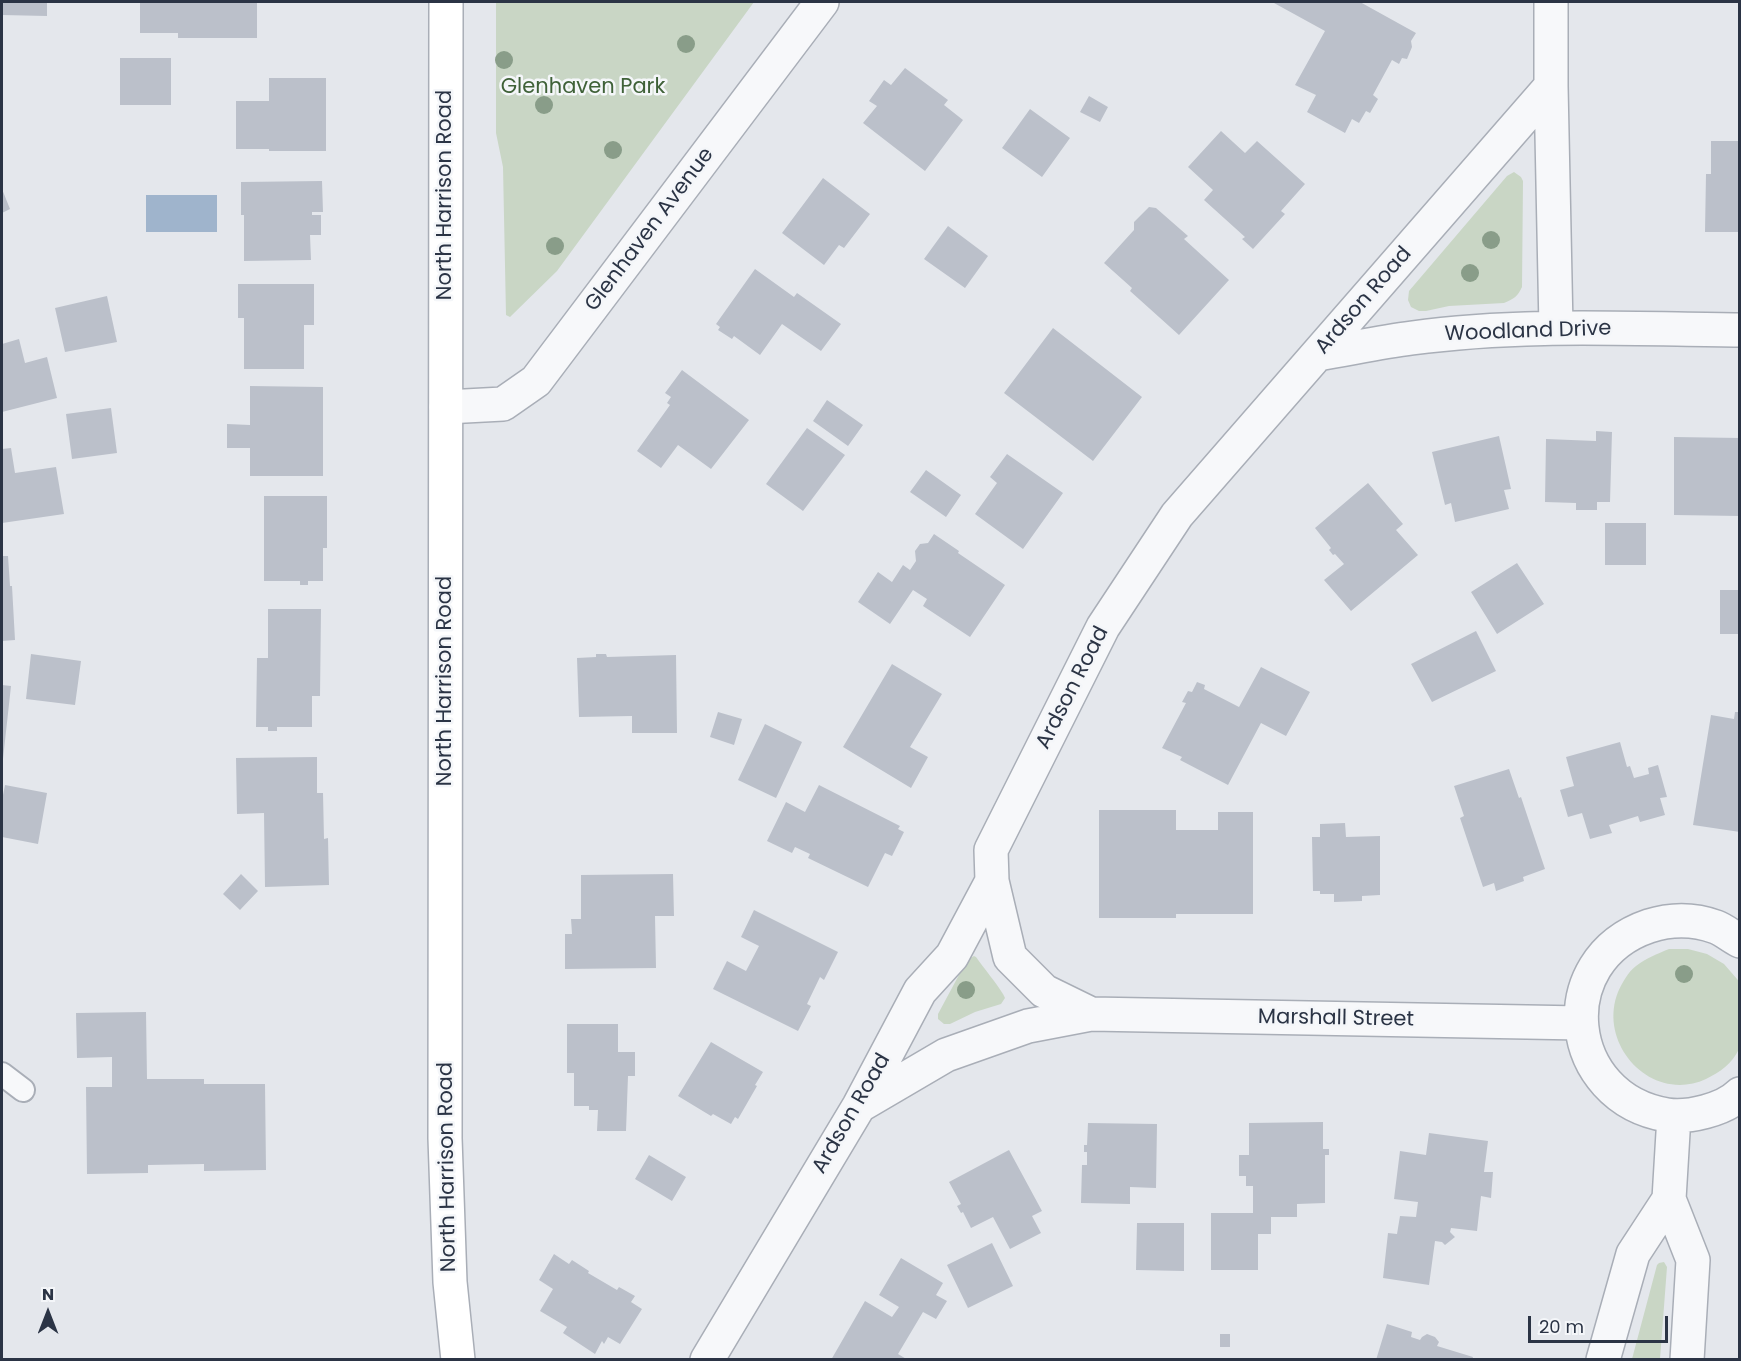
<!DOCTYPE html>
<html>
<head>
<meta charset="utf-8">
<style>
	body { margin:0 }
	#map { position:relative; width:1741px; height:1361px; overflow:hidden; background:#e4e7ec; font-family:Poppins,sans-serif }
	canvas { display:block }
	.frame { position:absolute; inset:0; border:3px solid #2b3445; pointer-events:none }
	.north { position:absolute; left:18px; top:1283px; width:60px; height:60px; -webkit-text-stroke:4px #f4f6f9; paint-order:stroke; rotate:0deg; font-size:16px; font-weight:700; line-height:24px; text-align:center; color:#2b3445 }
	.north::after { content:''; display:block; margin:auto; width:21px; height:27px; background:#2b3445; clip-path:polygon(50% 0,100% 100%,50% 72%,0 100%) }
	.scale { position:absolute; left:1528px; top:1316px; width:140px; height:27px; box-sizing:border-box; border:3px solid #2b3445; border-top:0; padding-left:8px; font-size:18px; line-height:21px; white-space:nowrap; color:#2b3445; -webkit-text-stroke:4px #f4f6f9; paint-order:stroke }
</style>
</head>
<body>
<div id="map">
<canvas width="1741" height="1361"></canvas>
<div class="frame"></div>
<div class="north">N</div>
<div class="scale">20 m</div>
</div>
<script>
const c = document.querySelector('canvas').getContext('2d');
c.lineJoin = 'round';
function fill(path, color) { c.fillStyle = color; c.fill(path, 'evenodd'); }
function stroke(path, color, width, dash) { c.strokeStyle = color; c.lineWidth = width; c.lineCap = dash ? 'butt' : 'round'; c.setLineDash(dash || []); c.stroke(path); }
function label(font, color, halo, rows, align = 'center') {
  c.font = font + ' Poppins,sans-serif'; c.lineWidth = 5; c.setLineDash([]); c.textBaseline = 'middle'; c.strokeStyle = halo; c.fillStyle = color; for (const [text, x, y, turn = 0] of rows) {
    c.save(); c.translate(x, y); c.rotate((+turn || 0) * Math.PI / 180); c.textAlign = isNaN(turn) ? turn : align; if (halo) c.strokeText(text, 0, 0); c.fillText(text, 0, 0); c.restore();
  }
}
fill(new Path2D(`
	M496,2H754L557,271L510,317L506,315L503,167L496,133Z
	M1514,172L1521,177L1523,181L1522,287C1518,296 1514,299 1504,303L1449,306L1426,311H1419L1411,307L1408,300L1409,291L1507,176Z
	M1669,949H1688L1707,954L1724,964L1737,979L1740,983L1739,1049C1732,1064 1720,1072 1706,1079C1652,1104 1597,1045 1618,992C1622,983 1628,972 1636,966C1646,958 1657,954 1669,949Z
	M974,956L976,957C982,966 1003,991 1005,998L1001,1004L975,1012L950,1024H944L938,1019V1014L967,960Z
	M1664,1262L1667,1267L1660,1359H1632L1657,1265L1659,1263Z`), '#c9d6c5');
fill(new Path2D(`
	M146,195H217V232H146Z`), '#9fb4cc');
fill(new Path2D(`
	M2,2H47V16L2,15Z
	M140,2H257V38H178V33H140Z
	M1275,2H1360L1416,33L1411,41L1412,47L1407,59L1402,58L1399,64L1392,60L1373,95L1378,99L1370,113L1366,111L1359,123L1352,119L1345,133L1307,112L1316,95L1295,85L1325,31L1274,3Z
	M120,58H171V105H120Z
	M905,68L948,100L944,105L963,120L925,171L863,123L877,106L869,101L884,80L891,85Z
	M269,78H326V151H269V149H236V101H269Z
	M1089,96L1108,107L1100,122L1080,112Z
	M1030,109L1070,138L1042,177L1002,148Z
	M1221,131L1245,153L1257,141L1305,184L1281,211L1285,214L1253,249L1242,239L1245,237L1204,200L1213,190L1188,167Z
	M1711,141H1740V232H1705L1706,174H1711Z
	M823,178L870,214L844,248L839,245L824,265L782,233Z
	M322,181L323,212H312V215H321V235H310L311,260L244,261V215H241V182Z
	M2,189L10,209L2,213Z
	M1149,207L1156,208L1188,236L1184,239L1229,280L1179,335L1130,291L1132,288L1104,263L1134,230V222Z
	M948,226L988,256L965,288L924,259Z
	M755,269L794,297L797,293L841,324L821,351L782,324L760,355L734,336L732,339L718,330L720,327L716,324Z
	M238,284H314V325H304V369H244V318H238Z
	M107,296L117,342L65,352L55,308Z
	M1053,328L1142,397L1093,461L1004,393Z
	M19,339L25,363L47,357L57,398L2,412V344Z
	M682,370L749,420L711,469L678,445L661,468L637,451L670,405L667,403L671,397L665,393Z
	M250,386L323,387V476H250V448H227V424L250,425Z
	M827,400L863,425L848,446L813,421Z
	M111,408L117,453L72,459L66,414Z
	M807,428L845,455L803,511L766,484Z
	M1596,431L1612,432L1610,502H1597V510H1576V503L1545,502L1546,439L1596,441Z
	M1499,436L1511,489L1504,490L1509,509L1455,522L1451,503L1445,505L1432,452Z
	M1674,437L1740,438V516L1674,515Z
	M11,448L15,473L56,467L64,514L2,523V449Z
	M1007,454L1063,493L1023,549L975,514L997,483L990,477Z
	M926,470L961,495L946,517L910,492Z
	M1368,483L1403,524L1396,530L1418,555L1351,611L1324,580L1344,564L1335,554L1333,555L1329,550L1331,548L1315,528Z
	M264,496H327V548H323V581H308V585H300V581H264Z
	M1605,523H1646V565H1605Z
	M934,534L959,551L958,553L1005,585L970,637L923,606L927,599L913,590L890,624L858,602L878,572L892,582L903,565L910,570L916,561L915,551L920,544L928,543Z
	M2,556H8L10,586H12L15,640L2,641Z
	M1517,563L1544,604L1497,634L1471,592Z
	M1720,590H1740V634H1720Z
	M268,609H321L320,696H312V727H277V731H268V727H256L257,658H268Z
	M1476,631L1496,671L1432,702L1411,664Z
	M31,654L81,661L75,705L26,699Z
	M596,654H606L607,657L676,655L677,733H632V716L579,717L577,658L596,657Z
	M892,664L942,694L910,747L928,757L911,788L843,747Z
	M1261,667L1310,692L1286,736L1261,723L1228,785L1180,760L1182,757L1162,748L1186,703L1182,702L1188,691L1192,692L1197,682L1205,685L1204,689L1239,707Z
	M2,685L11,686L3,759L2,758Z
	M718,712L742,719L734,745L710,737Z
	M1735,712H1740V832L1693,825L1711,715L1734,719Z
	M765,724L802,742L776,798L738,780Z
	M1620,742L1627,767L1630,766L1634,778L1649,774L1648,768L1658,765L1667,797L1660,798L1665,815L1640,822L1638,816L1609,825L1612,833L1590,839L1582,813L1568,817L1560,790L1574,786L1566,757Z
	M317,757V793H323L324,839L328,838L329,885L265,887L264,813L237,814L236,758Z
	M1509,769L1519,798L1521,797L1545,869L1523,877L1524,881L1496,891L1494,883L1483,887L1460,818L1464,816L1454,786Z
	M5,785L47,793L38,844L2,837V795H3Z
	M819,785L900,826L898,829L904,832L892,856L885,853L868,887L808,858L810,854L795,847L792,853L767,841L786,802L805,812Z
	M1099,810H1176V830H1218V812H1253V914H1176V918H1099Z
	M1345,823L1346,837L1380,836V895L1362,896V901L1334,902V894H1320V891H1313L1312,837H1320V824Z
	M241,874L258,891L240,910L223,894Z
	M673,874L674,916H655L656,968L565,969V934H572L571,919H581V875Z
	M754,910L838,952L824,980L820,977L807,1004L811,1006L798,1031L713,989L727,961L746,971L759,946L741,937Z
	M146,1012L147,1079H204V1084H265L266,1170L204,1171V1164L148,1165V1173L87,1174L86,1087H112V1057L77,1058L76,1013Z
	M567,1024H618V1052H635V1076H628L626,1131H597L598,1110H589V1106H574V1073H567Z
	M711,1042L763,1072L755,1085L757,1086L738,1119L735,1117L731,1124L713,1114L711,1116L678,1096Z
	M1323,1122V1149H1329V1155H1325V1203L1297,1204V1217H1271V1234H1258V1270H1211V1213H1253V1186H1246V1176H1239V1155H1249V1123Z
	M1088,1123L1157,1124L1156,1188L1130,1187V1204L1081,1203L1082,1165H1087V1152H1084V1145H1087Z
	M1429,1133L1488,1141L1484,1172H1493L1491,1198L1481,1196L1477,1231L1451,1228L1450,1232L1455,1237L1445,1245L1442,1242L1435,1241L1429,1285L1383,1278L1388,1233L1397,1234L1400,1216L1416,1217L1418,1202L1394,1199L1400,1151L1426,1155Z
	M1009,1150L1042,1211L1032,1216L1041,1233L1010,1249L993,1217L971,1228L963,1212L961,1213L957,1206L961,1204L949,1182Z
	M649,1155L686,1177L672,1201L635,1179Z
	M1137,1223H1184V1271L1136,1270Z
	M992,1243L1013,1286L968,1308L947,1265Z
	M554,1254L569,1264L572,1260L589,1271L588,1273L617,1290L619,1287L635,1296L631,1302L642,1309L620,1344L608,1337L604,1344L602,1341L595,1354L563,1333L567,1327L540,1311L553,1289L539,1280Z
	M901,1258L943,1283L936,1295L947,1301L936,1319L923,1312L898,1354L908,1360H831L865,1301L892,1317L899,1307L879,1295Z
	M1387,1324L1412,1332L1411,1337L1420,1340L1422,1337L1427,1334L1435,1337L1439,1342L1437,1346L1473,1357L1472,1360H1376Z
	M1220,1334H1230V1347H1220Z`), '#bbc0ca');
const lane = new Path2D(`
	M2,1074L23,1090`);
const street = new Path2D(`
	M1551,86L1556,328
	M1318,354C1349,349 1380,342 1412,338C1520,323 1631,329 1740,330
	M446,407L503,404L536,381L822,2
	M992,881L1010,957L1044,991L1091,1014
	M1740,941C1732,937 1724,930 1716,927C1694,919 1671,919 1649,926C1549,960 1564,1098 1667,1115C1688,1118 1724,1110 1740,1094
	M859,1106L946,1055L1028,1026L1091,1014L1581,1023
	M1674,1116L1669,1199L1693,1260L1687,1360
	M707,1360L859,1106L920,991L952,956L992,881L991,850L1103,627L1177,515L1551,86V2
	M1603,1360L1633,1254L1669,1199`);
const secondary = new Path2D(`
	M446,2L445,1138L450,1282L458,1360`);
stroke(lane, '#a9aeb7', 26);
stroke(street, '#a9aeb7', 36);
stroke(secondary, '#a9aeb7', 36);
stroke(lane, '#f7f8fa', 22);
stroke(street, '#f7f8fa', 33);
stroke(secondary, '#fff', 33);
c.fillStyle = '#899d89';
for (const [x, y] of [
	[686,44],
	[504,60],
	[544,105],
	[613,150],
	[1491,240],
	[555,246],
	[1470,273],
	[1684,974],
	[966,990]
]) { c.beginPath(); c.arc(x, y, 9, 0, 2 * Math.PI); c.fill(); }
label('21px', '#3f6138', '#f4f6f9', [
	["Glenhaven Park",583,88]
]);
label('21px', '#2b3445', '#f4f6f9', [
	["North Harrison Road",446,195,-90],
	["Glenhaven Avenue",650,230,-53],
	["Ardson Road",1364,301,-49],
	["Woodland Drive",1528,332,-2],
	["North Harrison Road",446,681,-90],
	["Ardson Road",1073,688,-63],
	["Marshall Street",1336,1019,1],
	["Ardson Road",852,1114,-60],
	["North Harrison Road",448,1167,-91]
]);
</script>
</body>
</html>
